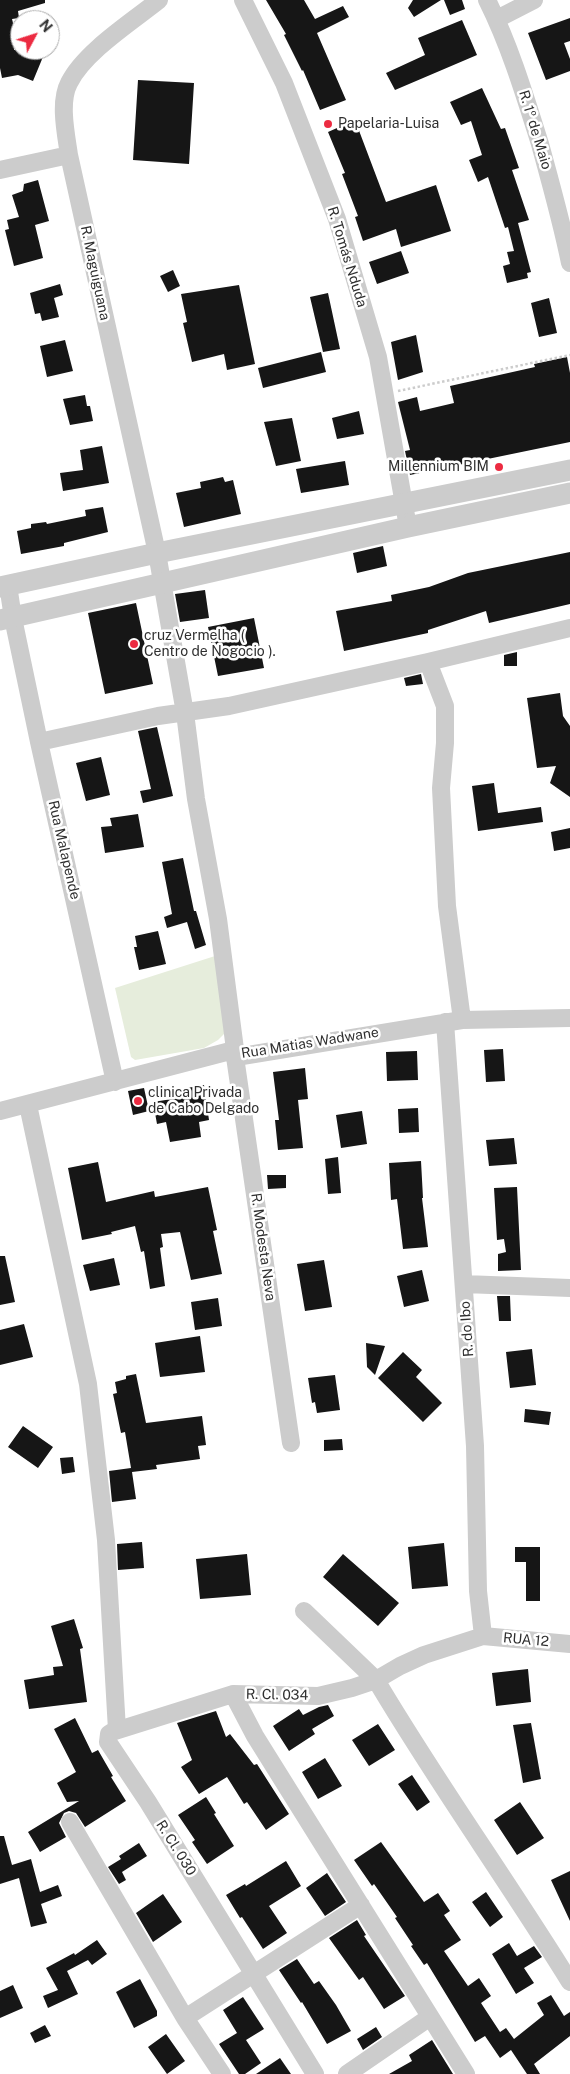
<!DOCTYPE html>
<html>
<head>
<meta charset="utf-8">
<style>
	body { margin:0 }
	#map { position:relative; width:570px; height:2074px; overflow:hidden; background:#fff; font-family:"Public Sans",sans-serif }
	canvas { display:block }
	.north { position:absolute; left:10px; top:10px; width:50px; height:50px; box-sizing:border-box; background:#fff; border:1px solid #acacac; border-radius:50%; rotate:50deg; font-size:14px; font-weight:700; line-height:20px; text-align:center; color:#2f2f2f }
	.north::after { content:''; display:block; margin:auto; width:18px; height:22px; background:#ec2b41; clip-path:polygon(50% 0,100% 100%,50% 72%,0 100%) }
</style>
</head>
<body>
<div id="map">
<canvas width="570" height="2074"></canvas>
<div class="north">N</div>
</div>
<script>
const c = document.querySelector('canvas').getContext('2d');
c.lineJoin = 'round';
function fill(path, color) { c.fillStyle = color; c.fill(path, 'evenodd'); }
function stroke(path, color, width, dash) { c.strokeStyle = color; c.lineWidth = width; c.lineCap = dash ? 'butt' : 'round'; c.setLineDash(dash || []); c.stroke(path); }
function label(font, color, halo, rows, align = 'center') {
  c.font = font + ' "Public Sans",sans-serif'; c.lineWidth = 5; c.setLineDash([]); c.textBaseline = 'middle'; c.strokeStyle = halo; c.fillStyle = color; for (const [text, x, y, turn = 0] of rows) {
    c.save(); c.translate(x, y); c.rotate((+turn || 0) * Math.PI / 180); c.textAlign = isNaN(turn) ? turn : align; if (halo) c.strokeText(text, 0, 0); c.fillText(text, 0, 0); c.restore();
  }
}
fill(new Path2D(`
	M215,956L229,1029L218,1040L204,1048L135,1060L131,1057L115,988Z`), '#e6eddc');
fill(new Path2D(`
	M0,0H45V3L18,11L19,18L12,19L15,31L14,50H38L45,52L33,81L18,75L2,78L0,68Z
	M266,0H304L315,19L343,6L349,17L317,33L346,100L320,110L303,70L302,71L284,35L286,34Z
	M413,0H441L414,17L408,8Z
	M444,0H462L465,9L450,15Z
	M570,18V41L564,43L570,59V71L546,80L528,33Z
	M462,20L477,55L395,90L386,73L425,55L418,38Z
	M138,80L194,83L189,164L133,160Z
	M482,88L501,129L505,128L519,168L512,170L529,220L518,223L531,272L527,273L528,278L507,283L503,266L510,264L507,252L514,251L508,227L505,228L488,177L478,182L469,160L482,155L471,121L461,125L450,102Z
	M355,120L386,202L436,185L451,231L401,247L396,229L363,241L355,217L358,216L342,174L345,173L328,132Z
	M38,180L49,221L35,225L43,258L14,266L5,230L9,229L7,220L19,217L12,195L23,191L24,184Z
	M401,251L409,273L377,284L369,262Z
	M173,270L180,286L168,292L160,276Z
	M60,284L63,295L54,298L59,317L42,321L40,313L35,314L30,293Z
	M239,285L255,364L227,370L224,354L192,362L183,323L187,322L181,294Z
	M328,293L340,349L323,352L310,297Z
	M549,298L557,333L539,337L531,303Z
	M416,335L423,372L398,380L391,342Z
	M65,340L73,371L47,377L40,346Z
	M321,352L326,372L263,388L258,368Z
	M567,357L570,373V442L410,475L405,451L410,450L398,402L417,397L420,411L454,403L450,386L535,367L534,364Z
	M85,395L87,406H90L93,421L70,425L63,399Z
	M359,411L364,434L337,439L332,418Z
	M292,418L301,461L276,466L264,422Z
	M102,446L109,483L63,491L60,473L83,470L80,450Z
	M345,461L349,485L301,493L296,469Z
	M223,477L225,482L233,480L241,514L184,527L176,493L201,488L200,482Z
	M103,507L108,532L64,543V546L21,554L17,531L31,528V524L46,522L47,524L86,516L85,510Z
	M383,546L387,566L357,573L353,553Z
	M570,552V604L489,623L486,611L428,630V633L344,651L336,611L392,601L391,595L429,587L468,573Z
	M205,590L209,618L180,622L175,594Z
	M136,603L153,684L105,694L88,613Z
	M254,618L264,668L218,676L208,627Z
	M517,652V666H504V655Z
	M421,674L423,684L406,686L404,678Z
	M560,693L563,716L570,726V797L550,783L556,766L537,768L527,698Z
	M157,727L173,796L143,803L140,791L151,789L138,731Z
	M101,757L110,795L86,801L76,763Z
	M494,783L498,813L541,807L543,822L478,831L472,786Z
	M138,814L144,847L105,853L101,827L112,826L110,818Z
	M570,828V848L554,851L551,832Z
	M183,858L194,911H196L206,945L195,949L187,922L167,928L164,917L172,914L162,862Z
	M158,931L166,964L139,970L134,947H137L135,936Z
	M503,1049L505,1081L486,1082L484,1050Z
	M417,1051L418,1080L387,1081L386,1052Z
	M305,1068L308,1099L298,1100L303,1148L278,1150L275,1120H279L273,1072Z
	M204,1085L209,1120L199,1122L201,1137L170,1142L166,1122L157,1124L153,1102L172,1099L170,1091Z
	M144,1088L149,1111L133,1115L128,1091Z
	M418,1108L419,1132L399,1133L398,1109Z
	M362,1111L367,1144L341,1148L336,1115Z
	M514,1138L517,1164L489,1166L486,1140Z
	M338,1157L341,1193L328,1194L325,1159Z
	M421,1161L423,1198H422L428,1247L403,1249L397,1199L391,1200L389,1163Z
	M98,1162L106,1202L154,1191L155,1197L208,1187L217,1230L213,1231L222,1274L191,1280L180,1232L161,1234L163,1247L160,1248L165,1286L150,1289L144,1251L141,1252L135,1226L111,1232L112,1234L82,1240L68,1168Z
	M267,1175H286V1188L268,1189Z
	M517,1187L521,1270L498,1271V1254L506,1252L504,1239L497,1240L494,1188Z
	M0,1256H5L15,1302L0,1305Z
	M114,1258L120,1285L90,1291L83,1265Z
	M324,1260L332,1307L305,1311L297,1264Z
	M422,1270L429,1301L404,1307L397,1276Z
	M497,1296H510L511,1321H499Z
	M218,1298L222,1326L195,1330L191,1302Z
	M24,1324L33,1357L0,1365V1330Z
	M200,1336L205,1372L160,1377L155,1343Z
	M366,1343L385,1346L375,1375L367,1367Z
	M532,1349L536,1385L510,1388L506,1352Z
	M403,1352L422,1370L416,1377L442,1403L423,1422L378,1378Z
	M136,1374L146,1423L202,1416L206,1445L198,1446L200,1459L156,1465L157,1469L132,1472L136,1499L112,1502L109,1471L131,1468L125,1432L121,1433L113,1394L117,1393L115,1382L126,1379V1376Z
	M335,1375L340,1410L317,1413L315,1402L312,1403L308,1378Z
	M525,1409L551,1412L549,1425L524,1422Z
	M23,1426L53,1447L38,1468L8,1447Z
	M342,1439L343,1450L324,1451V1440Z
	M73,1457L75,1472L62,1474L60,1458Z
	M142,1542L144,1568L118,1570L117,1544Z
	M444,1543L448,1586L412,1589L408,1547Z
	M515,1547H540V1601H526V1562H515Z
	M247,1554L251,1595L200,1599L196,1559Z
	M343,1554L399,1603L378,1626L323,1577Z
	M74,1619L83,1648L80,1649L87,1702L29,1709L24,1680L54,1675L53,1667L63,1666L51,1626Z
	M528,1669L531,1702L496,1706L492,1673Z
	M328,1705L334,1716L312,1729L315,1734L289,1751L273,1726L299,1709L303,1715L319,1707Z
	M216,1711L226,1737L230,1734L254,1765L257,1764L289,1814L266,1830L247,1802L244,1804L227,1777L199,1794L181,1767L192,1760L177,1723Z
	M75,1718L92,1753L98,1750L113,1776L111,1777L126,1801L85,1827L76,1813L69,1811L64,1813L59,1823L66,1837L40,1852L28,1832L79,1801L67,1802L57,1783L76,1772L54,1729Z
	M531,1723L541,1779L523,1783L513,1725Z
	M378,1724L395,1750L369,1766L352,1740Z
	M325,1758L342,1786L318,1799L302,1772Z
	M412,1775L430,1802L417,1811L398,1784Z
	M206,1797L216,1813L214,1814L234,1846L207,1864L192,1842L195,1840L178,1815Z
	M520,1802L544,1838L517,1855L494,1820Z
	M0,1836H4L12,1865L31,1859L40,1892L58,1885L62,1896L41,1904L47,1923L31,1927L19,1878L0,1884Z
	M381,1842L424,1902L438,1893L450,1911L444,1915L461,1940L444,1951L468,1986L479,1978L491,1996L481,2003L500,2032L506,2028L514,2039L544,2015L537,2003L551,1995L564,2016L570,2012V2036L534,2064L540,2074H527L511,2050L500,2058L485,2036L475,2042L427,1963L424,1965L411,1946L413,1945L395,1918L397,1917L374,1884L372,1886L354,1860Z
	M139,1843L147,1856L122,1872L126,1880L119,1884L108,1867L121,1859L119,1856Z
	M286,1861L301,1886L269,1906L287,1933L263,1949L242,1917L240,1918L226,1895L245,1884L246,1886Z
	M570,1871V1921L551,1880Z
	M327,1873L346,1902L325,1916L306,1888Z
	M486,1892L503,1917L490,1927L472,1902Z
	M163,1894L182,1922L153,1942L136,1913Z
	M357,1920L366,1935L364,1936L405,1996L384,2009L363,1977L359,1980L329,1938Z
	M97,1940L107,1954L92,1965L88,1960L67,1971L78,1994L48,2008L43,1996L58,1990L46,1968L74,1953L75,1955Z
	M509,1943L517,1956L534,1946L542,1957L524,1968L534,1983L516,1994L492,1954Z
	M297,1959L314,1984L319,1981L336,2005L351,2031L327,2044L302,2002L301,2003L279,1970Z
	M140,1979L157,2011V2016L134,2028L116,1992Z
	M13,1985L23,2008L0,2018V1991Z
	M243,1997L264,2029L246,2040L261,2063L245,2074H239L219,2044L237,2033L223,2010Z
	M45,2025L51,2036L35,2043L30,2033Z
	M376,2027L382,2037L363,2050L357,2039Z
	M166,2034L185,2061L167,2074L148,2047Z
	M432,2040L453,2074H389L412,2061L409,2055Z
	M280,2058L291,2074H256Z`), '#161616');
stroke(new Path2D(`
	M398,391L570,355`), '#ccc', 2.5, [2.5, 2.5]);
stroke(new Path2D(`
	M159,0C133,21 84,52 69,83C59,102 66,134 69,155L157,553L185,713L196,799L218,919L236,1057
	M243,0L284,83L337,219L378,357L408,527
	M487,0C510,46 525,96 540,144C551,184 562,223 570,263
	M497,19L534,0
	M0,170L69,155
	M8,585L13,618L39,742L115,1082
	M428,662L445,706V743L441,788L447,906L462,1020
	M39,742L158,716L229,706L428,662L570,628
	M445,1022L475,1446L478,1591L483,1636
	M234,1050L291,1443
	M28,1105L88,1384L106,1540L117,1730
	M0,1111L234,1050L236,1057L462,1020L570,1018
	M464,1284L570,1288
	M304,1611L376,1680L400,1666L424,1655L483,1636L570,1644
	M233,1694L112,1732L109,1734L108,1742L148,1802L315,2074
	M70,1822L185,2018L361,1905
	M185,2018L222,2074
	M347,2074L430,2017
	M466,2074L255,1736L233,1694L318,1696L352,1688L376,1680C437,1783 507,1880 570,1982`), '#ccc', 18);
stroke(new Path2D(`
	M0,587L157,553L570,470
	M0,620L408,527L570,493`), '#ccc', 21);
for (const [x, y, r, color] of [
	[328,124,5,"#ec2b41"],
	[499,467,5,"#ec2b41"],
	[134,644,5,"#ec2b41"],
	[138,1101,5,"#ec2b41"]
]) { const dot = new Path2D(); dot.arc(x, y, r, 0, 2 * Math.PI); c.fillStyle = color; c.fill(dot); stroke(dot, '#fff', 2); }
label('14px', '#2f2f2f', '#fff', [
	["Papelaria-Luisa",338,124],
	["Millennium BIM",489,467,"right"],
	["cruz Vermelha (",144,636],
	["Centro de Nogocio ).",144,652],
	["clinica Privada",148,1093],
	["de Cabo Delgado",148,1109]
], 'left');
label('14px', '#2f2f2f', '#fff', [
	["R. 1º de Maio",535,130,73],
	["R. Tomás Nduda",347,257,73],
	["R. Maguiguana",95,273,78],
	["Rua Malapende",64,850,77],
	["Rua Matias Wadwane",310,1043,-9],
	["R. Modesta Neva",263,1247,82],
	["R. do Ibo",467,1329,-94],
	["RUA 12",526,1640,5],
	["R. Cl. 034",277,1695,1],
	["R. Cl. 030",176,1848,58]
]);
</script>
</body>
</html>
